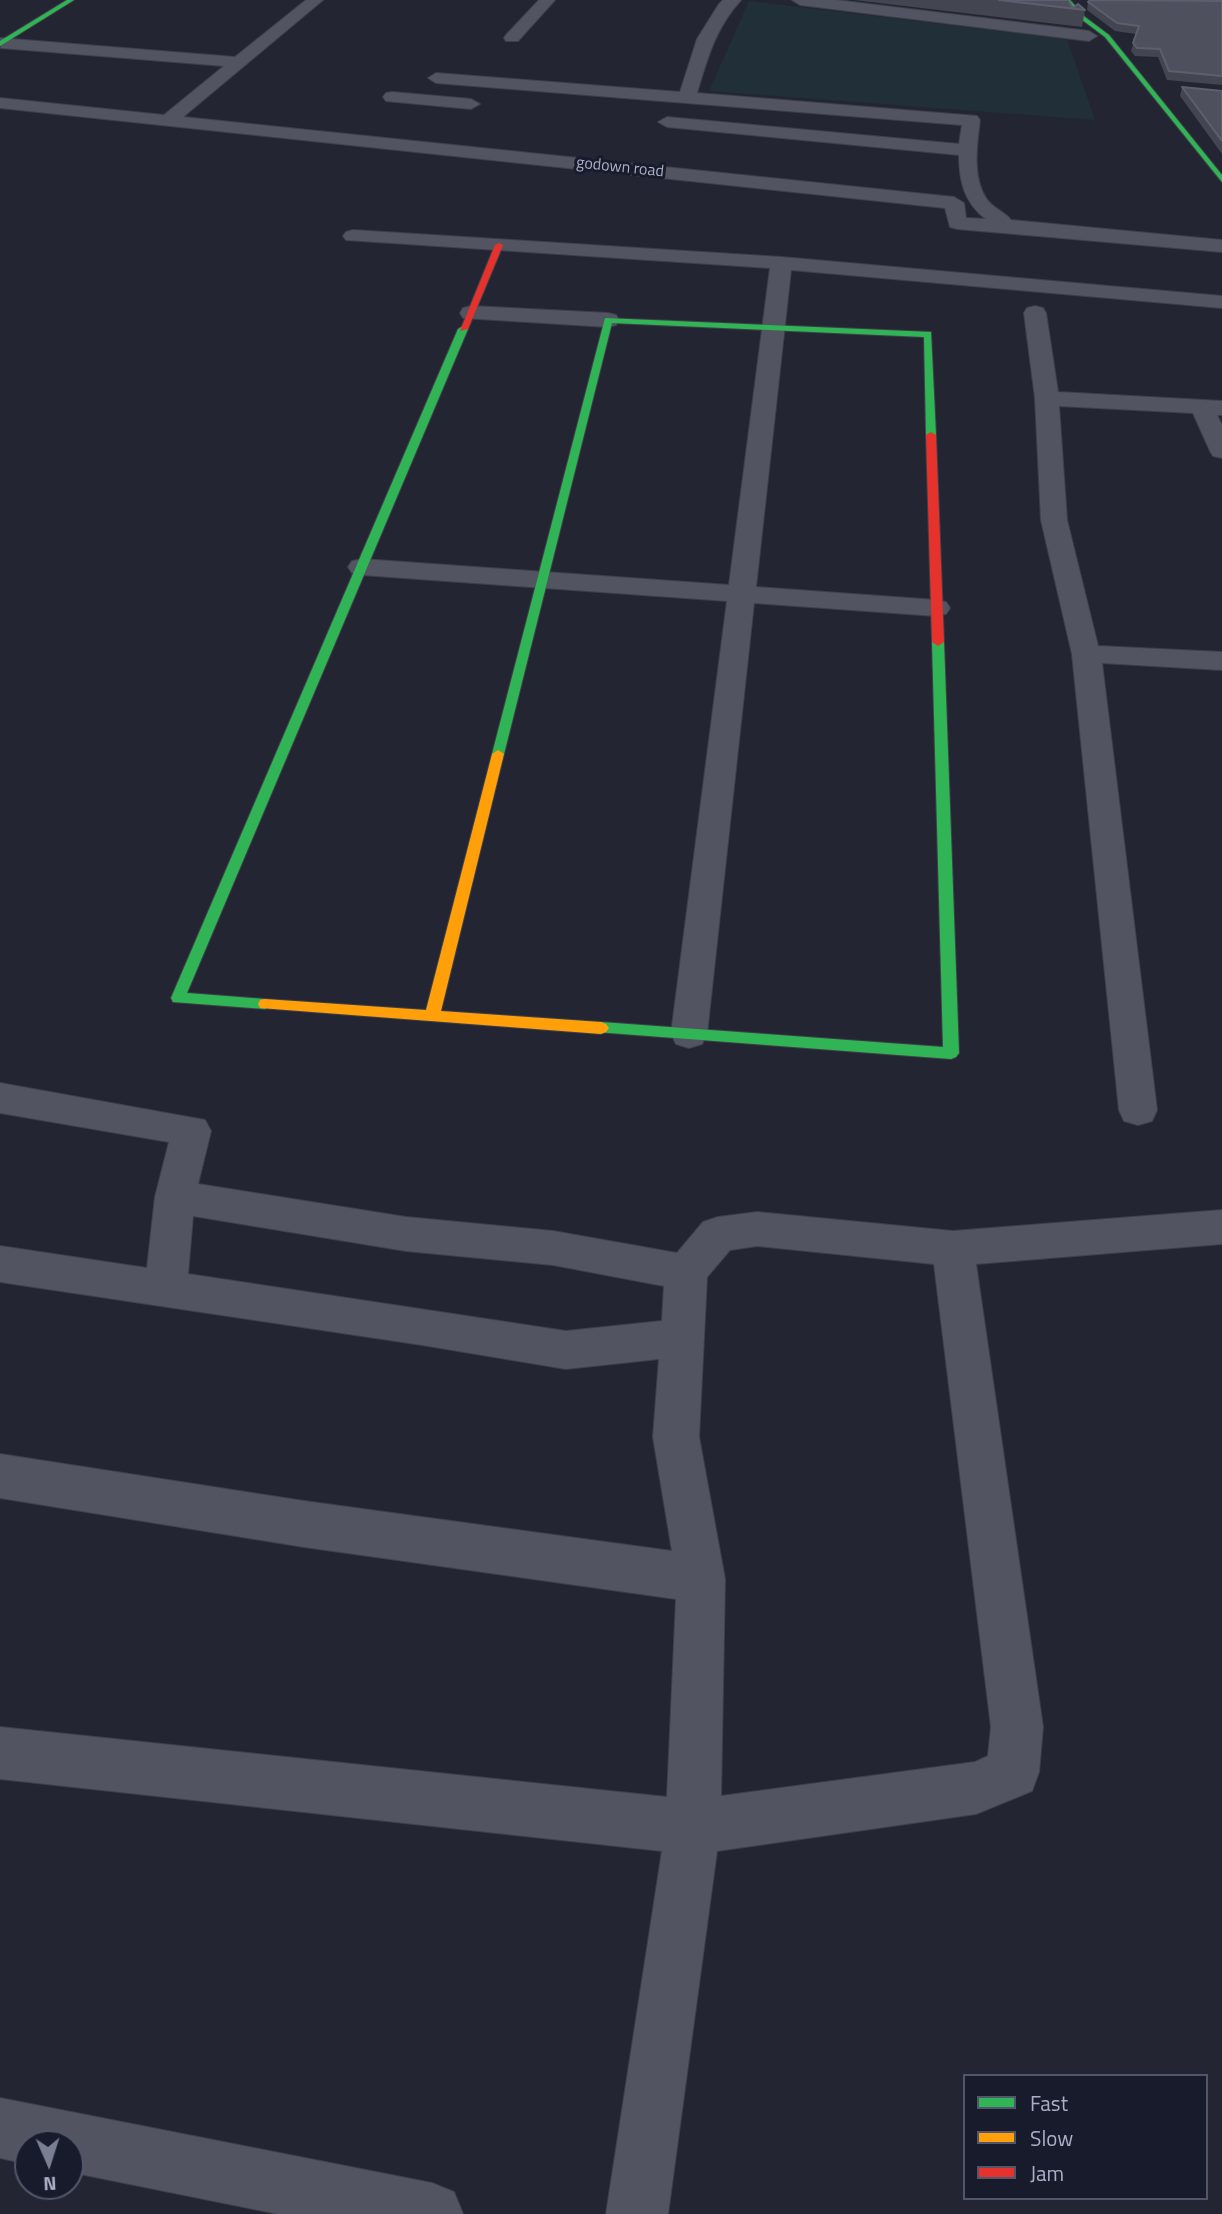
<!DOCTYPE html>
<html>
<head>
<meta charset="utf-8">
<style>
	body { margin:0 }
	#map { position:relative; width:1222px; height:2214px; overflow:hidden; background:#232632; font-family:"Titillium Web",sans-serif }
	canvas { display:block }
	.legend { position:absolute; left:963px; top:2074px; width:245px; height:126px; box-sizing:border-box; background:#171b2c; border:2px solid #52566a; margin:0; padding:9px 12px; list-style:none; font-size:21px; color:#abafc6 }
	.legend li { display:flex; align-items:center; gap:14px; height:35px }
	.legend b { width:35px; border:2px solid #52566a }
	.north { position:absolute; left:14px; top:2130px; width:70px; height:70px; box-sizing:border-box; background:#171b2c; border:2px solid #52566a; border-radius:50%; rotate:177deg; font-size:19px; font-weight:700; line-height:28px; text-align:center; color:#abafc6 }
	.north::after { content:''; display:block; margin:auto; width:24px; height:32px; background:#7b7f92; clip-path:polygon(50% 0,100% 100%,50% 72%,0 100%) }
</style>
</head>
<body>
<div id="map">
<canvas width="1222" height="2214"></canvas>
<ul class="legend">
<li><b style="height:9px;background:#30b455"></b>Fast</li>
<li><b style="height:9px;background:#ff9f0a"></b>Slow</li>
<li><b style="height:9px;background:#e5322d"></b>Jam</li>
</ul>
<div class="north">N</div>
</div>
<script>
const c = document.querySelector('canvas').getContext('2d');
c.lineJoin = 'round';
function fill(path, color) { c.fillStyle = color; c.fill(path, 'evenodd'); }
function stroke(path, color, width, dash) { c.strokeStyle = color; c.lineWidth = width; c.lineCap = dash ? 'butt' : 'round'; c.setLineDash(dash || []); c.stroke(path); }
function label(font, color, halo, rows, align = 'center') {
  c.font = font + ' "Titillium Web",sans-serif'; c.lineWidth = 6; c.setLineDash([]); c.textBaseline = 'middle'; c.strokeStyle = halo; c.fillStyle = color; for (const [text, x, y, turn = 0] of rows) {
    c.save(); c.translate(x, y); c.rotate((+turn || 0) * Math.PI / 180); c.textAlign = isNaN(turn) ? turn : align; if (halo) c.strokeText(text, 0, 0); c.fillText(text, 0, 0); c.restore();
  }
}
fill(new Path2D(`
	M749,1L1067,39L1095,120L709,91Z`), '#202f38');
const street = new Path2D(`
	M306,0H323L183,117L954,197L964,203L966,218L986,219C964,203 959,180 959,155L667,127L658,122L667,117L959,144L962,125L436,83L428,78L436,73L680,92L697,39L719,4L723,0H741C715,29 708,57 697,93L977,116L980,120C977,144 972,176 986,198C992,208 1004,211 1011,220L1222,240V252L957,229L950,227L945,208L0,108V98L164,115L224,66L1,48L0,38L235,57Z
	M539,0H555L518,41H506L504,38L506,35Z
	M792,0H836L1089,31L1097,36L1089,41L800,5Z
	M392,92L471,99L480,104L471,109L386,101L383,97L386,93Z
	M353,230L781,257L1222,296V308L791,270L756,587L936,600L946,602L950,608L946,614L936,616L754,603L707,1034L702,1044L689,1048L676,1044L671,1034L727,601L362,575L352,573L348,567L352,561L362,559L729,585L770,268L346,240L343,236L346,232Z
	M471,306L608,313L616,315L619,320L616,325L608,327L463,318L460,313L463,308Z
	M1035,306L1043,308L1046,313L1058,392L1222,401V415H1217L1222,425V458L1213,456L1210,451L1193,413L1059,406L1067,520L1098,646L1222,652V670L1102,663L1157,1110L1152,1121L1138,1125L1124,1121L1119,1110L1072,654L1041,520L1035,398L1024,313L1027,308Z
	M0,1083L205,1120L211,1131L198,1184L406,1217L553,1231L677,1253L703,1222L718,1217L757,1212L953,1231L1222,1210V1244L976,1264L1043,1727L1039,1772L1032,1791L976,1814L717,1851L668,2214H606L662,1851L0,1779V1727L667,1797L676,1599L304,1547L0,1498V1454L304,1501L672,1551L653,1437L659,1359L566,1369L422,1345L0,1282V1246L147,1268L155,1197L169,1142L0,1113ZM193,1216L406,1251L553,1265L664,1286L662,1321L566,1331L188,1274ZM757,1246L934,1264L991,1727L988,1756L975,1762L721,1796L725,1579L699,1437L707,1277L730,1250Z
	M0,2098L432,2183L454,2192L463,2214H278L70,2172V2144H28V2164L0,2158Z`);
const fast = new Path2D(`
	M67,0H74L0,46V41Z
	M1064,0H1070L1085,17L1109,35L1222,175V182L1105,37L1081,19Z
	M605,318L931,332L936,435L931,438L926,435L924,337L612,323L504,754L498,758L492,754Z
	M463,326L468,329L187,993L265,999L272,1004L265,1009L173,1002L171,998L458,329Z
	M938,638L944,642L959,1053L956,1057L951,1059L596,1032L593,1028L596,1024L601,1022L943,1047L932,642Z`);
const slow = new Path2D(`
	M498,750L504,754L441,1011L601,1022L606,1024L609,1028L606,1032L601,1034L260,1008L258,1004L260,1000L265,999L426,1010L492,754Z`);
const jam = new Path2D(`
	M499,243L503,245L468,329L460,331L495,245Z
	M931,432L936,435L944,642L938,646L932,642L926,435Z`);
stroke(street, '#3e4049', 2);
stroke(fast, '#3e4049', 2);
stroke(slow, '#3e4049', 2);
stroke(jam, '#3e4049', 2);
fill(street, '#525561');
fill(fast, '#30b455');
fill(slow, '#ff9f0a');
fill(jam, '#e5322d');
fill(new Path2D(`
	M854,0H1068L1073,8L1085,10L1082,27Z
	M1222,1V85L1167,80L1158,57L1135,56L1131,51L1136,34L1115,31L1087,10L1088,2Z
	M1182,87L1222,91V154L1180,96Z`), '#434551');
const building = new Path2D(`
	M999,0H1068L1073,8L1078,4L1085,10Z
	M1090,0L1222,1V76L1169,71L1160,49L1137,48L1133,43L1139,26L1117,23L1088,2Z
	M1182,87L1222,91V141Z`);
fill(building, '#4e505d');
stroke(building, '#5d5f6e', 2);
label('16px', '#abafc6', '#171b2c', [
	["godown road",620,168,6]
]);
</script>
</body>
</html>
